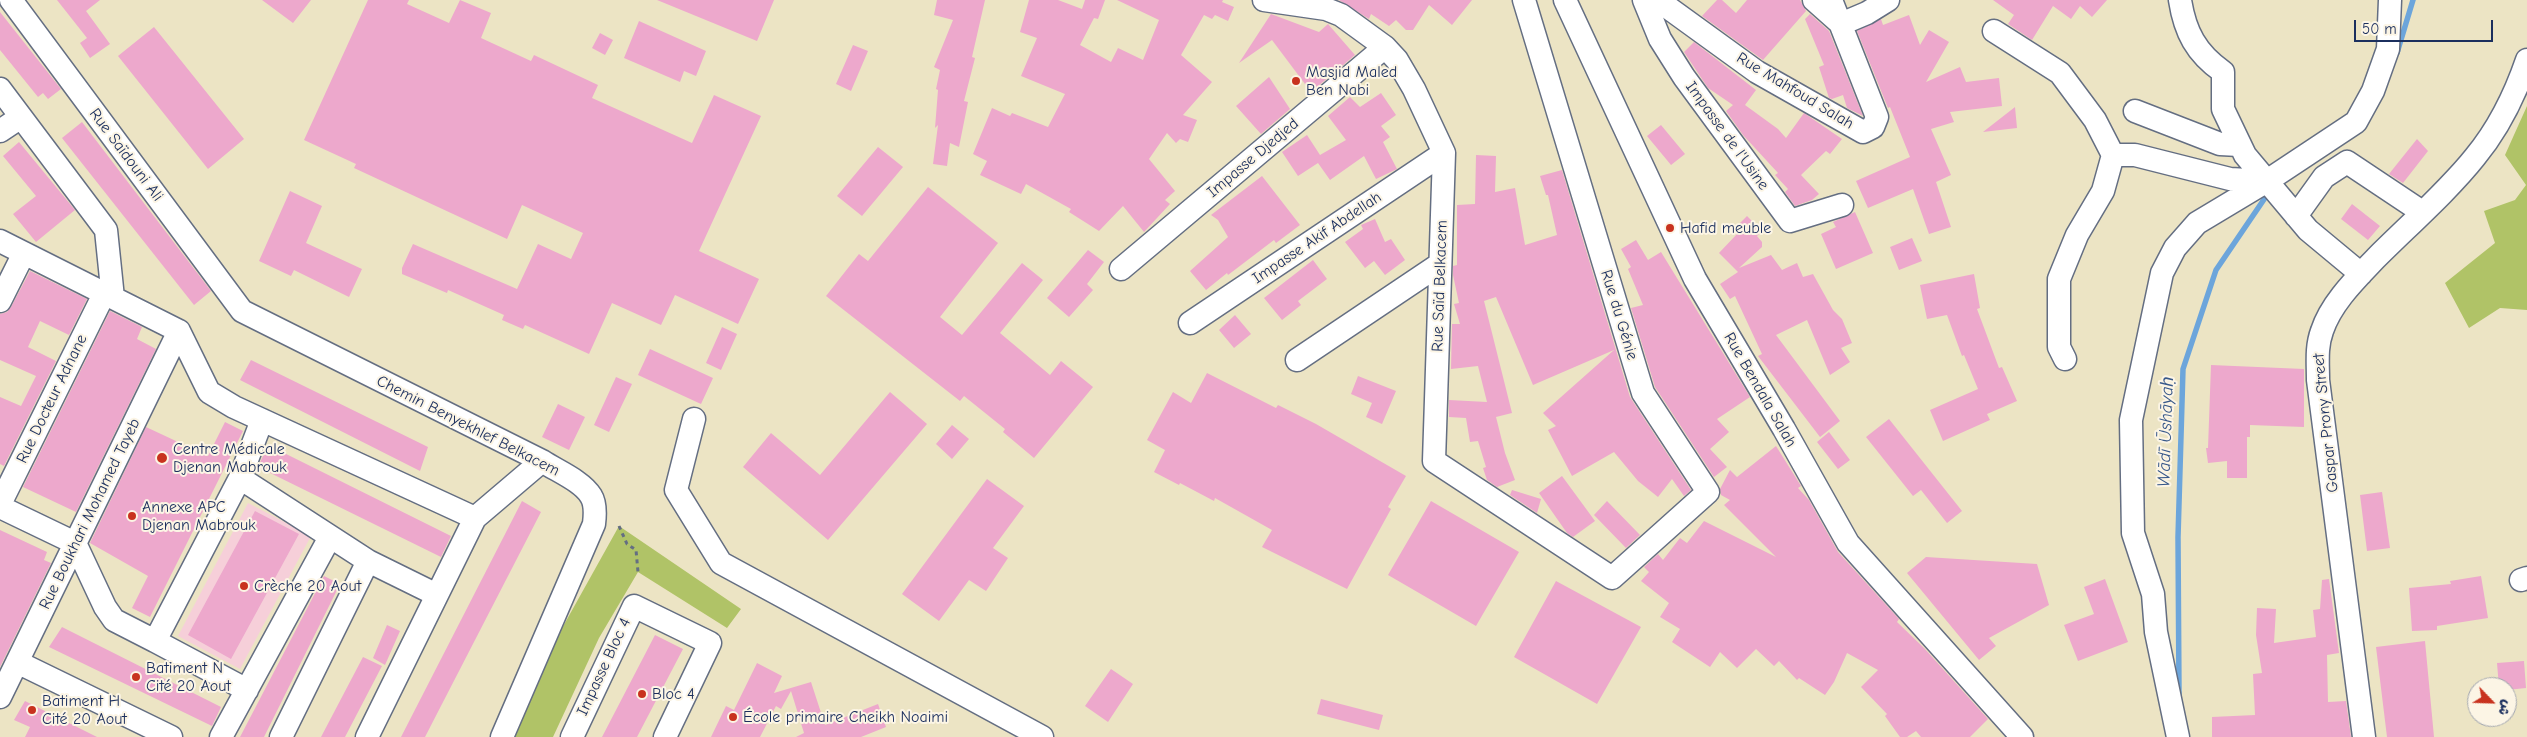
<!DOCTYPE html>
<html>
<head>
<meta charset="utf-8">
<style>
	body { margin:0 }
	#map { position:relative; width:2527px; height:737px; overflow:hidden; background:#ece4c4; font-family:"Comic Neue","Playpen Sans Arabic",sans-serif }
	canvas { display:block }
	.north { position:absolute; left:2467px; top:677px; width:50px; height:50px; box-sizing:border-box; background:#fcf5e5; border:1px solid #a2a6af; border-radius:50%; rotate:114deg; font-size:14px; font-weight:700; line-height:20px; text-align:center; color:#1b2f5e }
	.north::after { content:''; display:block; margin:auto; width:18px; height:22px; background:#c8321e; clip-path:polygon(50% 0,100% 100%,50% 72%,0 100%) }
	.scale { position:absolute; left:2354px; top:20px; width:139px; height:22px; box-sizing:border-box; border:2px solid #1b2f5e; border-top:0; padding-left:6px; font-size:15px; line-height:18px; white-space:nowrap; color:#1b2f5e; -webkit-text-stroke:4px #fcf5e5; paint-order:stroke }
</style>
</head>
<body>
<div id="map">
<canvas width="2527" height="737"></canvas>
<div class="north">ش</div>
<div class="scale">50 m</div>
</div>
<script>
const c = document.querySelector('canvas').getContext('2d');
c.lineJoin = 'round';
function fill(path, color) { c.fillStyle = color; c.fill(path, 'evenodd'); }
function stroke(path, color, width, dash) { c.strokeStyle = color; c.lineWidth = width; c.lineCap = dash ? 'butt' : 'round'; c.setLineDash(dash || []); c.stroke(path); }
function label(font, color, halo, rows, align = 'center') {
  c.font = font + ' "Comic Neue",sans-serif'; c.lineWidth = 4; c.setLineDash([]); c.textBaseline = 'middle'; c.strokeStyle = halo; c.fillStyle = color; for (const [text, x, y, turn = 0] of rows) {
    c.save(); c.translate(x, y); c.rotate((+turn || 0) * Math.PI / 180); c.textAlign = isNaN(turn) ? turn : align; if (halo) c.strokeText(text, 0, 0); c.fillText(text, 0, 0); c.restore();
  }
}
fill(new Path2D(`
	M248,503L311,536L240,669L178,636Z`), '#f6cfd9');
fill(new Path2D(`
	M2527,106V310L2500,308L2469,328L2445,283L2495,243L2484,211L2515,200L2526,185L2505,155Z
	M619,526L741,609L727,628L638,572L599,638L553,737H514L556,639Z`), '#b0c367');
stroke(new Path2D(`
	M2397,53L2413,0
	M2179,694L2178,537L2183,369L2216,270L2269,192`), '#6ca5db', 5.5);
fill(new Path2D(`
	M57,0H100L86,11L110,44L90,58L80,43L87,38Z
	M262,0H311L293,23Z
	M368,0H409L407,4L449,23L460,0L491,13L481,38L531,61L534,55L598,85L592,98L692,143L714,95L761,116L699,251L759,279L738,324L675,295L661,325L612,303L589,354L525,325L523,329L502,320L504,315L448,290L447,293L402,274V268L413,244L517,289L538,244L571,259L583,233L522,205L507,239L354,168L356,164L304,140Z
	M657,0H774L757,41Z
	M937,0H985L972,57L975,58L964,101L968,102L959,147L950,143L947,166L933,164L938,125L935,128L938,90L936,89L940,70L934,67L953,20L934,15Z
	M1029,0H1058L1082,9L1085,0H1105L1098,19L1094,18L1080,45L1111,62L1118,48L1143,60L1159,20L1117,0H1223L1222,2L1234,7L1228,21L1215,15L1212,19L1204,15L1181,55L1212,82L1183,115L1197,120L1188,142L1180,139L1176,143L1167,133L1149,159L1175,191L1165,200L1170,204L1144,232L1123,206L1099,231L1069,212L1071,209L1026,184L1021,194L980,175L987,161L973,154L992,108L1010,116L1012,113L1048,127L1065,94L1021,76L1037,38L1020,32Z
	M1339,0H1472L1452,25L1429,5L1413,30H1406L1396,20L1389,26L1371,14L1369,19Z
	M1717,0H1722L1736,13L1747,0H1800L1806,11L1763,60L1702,16Z
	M1993,0H2107L2092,17L2080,6L2071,19L2053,6L2032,40L2008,24L2014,15Z
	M0,12L61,89L48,99L43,93L38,97L0,50Z
	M1271,14L1319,32L1328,24L1355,55L1311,92L1272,40L1239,63Z
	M1810,14L1829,31L1863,116L1847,108L1843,95L1832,99L1829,98L1819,67L1824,65L1805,19Z
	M1909,15L1920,45L1929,30L1949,42L1926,82L1960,67L1966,82L1999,78L2002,106L1950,112L1954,122L1931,129L1951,175L1936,182L1951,227L1929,234L1913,189L1868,208L1856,181L1910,157L1890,107L1888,108L1857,31L1881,19L1883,25Z
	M639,21L706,51L696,76L684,71L680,82L624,58Z
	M154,27L244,139L208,169L118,56Z
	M600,33L613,40L605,55L592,48Z
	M1694,42L1756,90L1745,105L1778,129L1786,138L1804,113L1842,139L1830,154L1826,151L1801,175L1819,194L1812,200L1795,206L1785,192L1788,189L1775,175L1778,173L1743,135L1726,111L1733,105L1708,88L1684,52Z
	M853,45L868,51L851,91L836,84Z
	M1269,77L1290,109L1261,134L1236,106Z
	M1381,93L1396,115L1381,126L1390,137L1383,142L1397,169L1376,179L1364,156L1330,180L1318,163L1298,176L1282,152L1307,135L1320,155L1346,140L1328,116L1350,97L1360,107Z
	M2015,107L2017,128L1983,132Z
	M82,122L211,291L194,305L62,138Z
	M1661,125L1685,154L1671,165L1647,136Z
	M2417,139L2428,151L2403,183L2389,174Z
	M19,142L75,210L36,242L13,214L36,196L3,156Z
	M878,147L903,167L862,216L837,196Z
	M1476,155L1496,156L1495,192L1515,188L1525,245L1557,235L1548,195H1546L1540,176L1562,170L1630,397L1691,490L1684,496L1672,479L1658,497L1638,481L1614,452L1572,476L1548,430L1556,426L1543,413L1614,350L1533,385L1496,297L1484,301L1512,413L1496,417L1505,453L1515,480L1497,487L1487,480L1483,468L1486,467L1478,441L1470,442L1466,418L1449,417V400L1487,402L1478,366L1451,369L1452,324H1460L1454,304L1459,303L1453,275V266L1457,265V205L1475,204Z
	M1262,176L1300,225L1276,243L1274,240L1228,275L1227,273L1206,290L1190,271L1228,237L1218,220L1211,215Z
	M928,187L998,243L940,317L962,335L1022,263L1043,280L1000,333L1050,375L1061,361L1093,387L1034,458L1003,432L1005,429L964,396L960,401L826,296L859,254L868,261Z
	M290,191L322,206L306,243L362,269L349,297L294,270L291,276L259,261Z
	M2352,204L2380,226L2368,240L2341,219Z
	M1855,212L1873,253L1836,269L1821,234L1836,227L1833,222Z
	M1747,216L1762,231L1757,236L1762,242V247L1739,268L1771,255L1782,270L1797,263L1803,277L1813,274L1833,310L1842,319L1852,343L1841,348L1850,362L1830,375L1807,320L1776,335L1840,421L1820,437L1758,356L1762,354L1735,296L1730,299L1720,284L1738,272L1719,253L1737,234L1733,230Z
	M1375,219L1385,242L1391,239L1405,260L1385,275L1374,261L1365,268L1345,242L1363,229L1361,225Z
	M1912,238L1922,261L1899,270L1890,247Z
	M1636,240L1648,260L1661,252L1750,397L1717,419L1729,432L1710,449L1727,467L1714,477L1655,387L1631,308L1643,305L1628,269L1631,267L1621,249Z
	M1088,250L1104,262L1087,284L1093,290L1069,317L1047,298Z
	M1313,260L1327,279L1298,301L1301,305L1282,320L1264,298Z
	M30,271L87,299L69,335L40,321L28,347L56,361L4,466L0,464V397L21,406L36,376L0,360V314L7,312L11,307Z
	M1974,274L1980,308L1977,309L1999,368L2002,367L2017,401L1987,414L1990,420L1943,441L1930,410L1978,389L1964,355L1962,356L1947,315L1927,319L1920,285Z
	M110,311L142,327L137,339L156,349L76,512L23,487Z
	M1235,315L1251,334L1234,348L1219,330Z
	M722,327L737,334L721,370L706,363Z
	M650,349L713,378L701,404L638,375Z
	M251,360L428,447L420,471L240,380Z
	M2211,365L2304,369V427L2250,425V437H2247V478H2227V461L2208,463L2206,448H2208Z
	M1207,373L1276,408L1278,405L1316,424L1406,476L1388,507L1391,509L1347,589L1262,547L1272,530L1215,498L1214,501L1180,483L1179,485L1154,472L1165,450L1147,440L1173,392L1191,403Z
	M1358,376L1396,391L1382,424L1366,417L1372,403L1351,394Z
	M616,377L632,384L609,432L594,425Z
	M890,392L927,424L828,540L743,467L771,433L820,475Z
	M558,404L585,417L569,450L542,437Z
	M1889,419L1962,511L1947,523L1921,490L1913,496L1866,437Z
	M225,422L243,431L150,617L132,608L148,576L90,543L146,427L208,456Z
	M952,425L969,439L952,459L936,444Z
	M1829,432L1850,460L1838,469L1817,442Z
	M268,445L451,536L441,557L258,467Z
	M1776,446L1801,486L1798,488L1809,500L1838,552L1899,619L1897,622L1924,648L1988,719L1970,737H1921L1916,731L1907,737H1900L1885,716L1887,714L1861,687L1878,670L1847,653L1834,682L1825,695L1799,678L1797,680L1779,661L1774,666L1756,649L1737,668L1720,652L1710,667L1672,642L1680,629L1660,617L1669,603L1641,581L1649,572L1644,567L1658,554L1663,560L1680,538L1687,543L1704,521L1776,557L1724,505L1730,500L1721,495L1720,489L1730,470L1737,477Z
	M1562,476L1595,521L1573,537L1567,533L1539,493Z
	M987,479L1024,506L993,548L1008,558L986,591L969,580L939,621L902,594Z
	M1512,490L1541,499L1537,513L1510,495Z
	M2382,492L2390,548L2367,551L2360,495Z
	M522,501L541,512L425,737H401Z
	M1431,501L1519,552L1476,626L1388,575Z
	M1607,501L1640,535L1626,548L1594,515Z
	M255,511L299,534L231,659L188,635Z
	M0,530L47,552L44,560L51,563L0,667Z
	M1926,557L2037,564L2049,605L1989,638L1996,646L1979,660L1907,573Z
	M324,576L340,584L264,737H240Z
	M2481,576L2488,618L2437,626V630L2412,631L2409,588L2451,584L2450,581Z
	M2105,579L2128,642L2078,661L2064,625L2094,614L2084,587Z
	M2329,579L2339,653L2327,655L2328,702L2346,701L2351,737H2212V717L2255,715L2253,674L2262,673L2256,635L2257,608L2276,609L2274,643L2316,637L2313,610L2320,609L2322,580Z
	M1556,581L1641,627L1597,704L1514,657Z
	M387,625L400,631L385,665L373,658Z
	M62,627L221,707L212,726L49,647Z
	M655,635L683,649L637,737H602Z
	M2425,641L2434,737H2387L2376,647Z
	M363,657L382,666L345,737H321Z
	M2524,661L2526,688L2507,690V687H2499L2497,663Z
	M757,663L782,676L774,693L811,682L825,725L878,704L886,727L861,737H796L804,733L791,691L781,709L776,706L760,737H711L726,706L734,710Z
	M1111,669L1133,684L1108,722L1085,706Z
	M1321,699L1383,715L1379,730L1317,714Z
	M25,701L97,737H25L30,727L14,720Z`), '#eda8cc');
const minor = new Path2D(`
	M11,0L242,311L542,461C557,471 582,481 591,496C596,504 595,516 594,524L502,737
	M1264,0L1326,9L1341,15L1385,47L1397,60L1414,89L1444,153L1434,461L1612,578L1708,492L1643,393L1524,0
	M1565,0L1695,279L1784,429L1848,543L2022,737
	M1644,0L1660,39L1684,77L1790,221L1842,205
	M1661,0L1670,9L1757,72L1863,132L1873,127L1877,117L1831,0
	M1814,0L1841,24L1867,13L1888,0
	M2180,0C2185,32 2196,53 2223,72V109L2245,155L2308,230L2361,274
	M1994,31L2060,73L2095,120L2113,155H2135L2230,179L2267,181
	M0,89L106,230L113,298
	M2135,111L2220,144L2239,145
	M0,131L21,117
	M2296,216L2324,177L2347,162L2422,212
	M0,241L179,331L209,392L234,407L475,518L542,461
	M1121,269L1385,47
	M0,301L24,253
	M1190,323L1444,153
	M2065,359L2059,347V279L2077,235L2103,191L2113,155
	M1297,360L1440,264
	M694,419L676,490L721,563L1042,737
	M262,420L240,478L368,561
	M0,504L104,294
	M0,507L75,543L105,607L114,620L155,641L240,478
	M2521,580L2527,578
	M155,641L247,690
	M17,662L171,737
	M0,697L179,331
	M221,737L330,537
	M281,737L368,561L437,595
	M367,737L475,518
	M572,737L634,606L710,643L665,737
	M2178,737L2156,632L2153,594L2133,533L2131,420L2162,273L2175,248L2197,223L2267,181L2356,122L2373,91L2388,49L2390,0
	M2364,737L2318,380C2318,363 2316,347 2322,331C2331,303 2356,279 2376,258C2408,226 2448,191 2475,157C2499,128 2515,95 2527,60`);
stroke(minor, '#646e82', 25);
stroke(new Path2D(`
	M619,526L627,544L636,550L638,572`), '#646e82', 3, [4, 4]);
stroke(minor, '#fff', 22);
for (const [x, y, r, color] of [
	[1296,81,5,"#c8321e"],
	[1670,228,5,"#c8321e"],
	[162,458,6,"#c8321e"],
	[132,516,5,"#c8321e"],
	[244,586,5,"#c8321e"],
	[136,677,5,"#c8321e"],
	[642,694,5,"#c8321e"],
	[32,710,5,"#c8321e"],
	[733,717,5,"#c8321e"]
]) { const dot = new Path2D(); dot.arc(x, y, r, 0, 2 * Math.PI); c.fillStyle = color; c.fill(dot); stroke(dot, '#fcf5e5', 2); }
label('16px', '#1b2f5e', '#fcf5e5', [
	["Masjid Maled",1306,72],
	["Ben Nabi",1306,90],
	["Hafid meuble",1680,228],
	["Centre Médicale",173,449],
	["Djenan Mabrouk",173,467],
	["Annexe APC",142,507],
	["Djenan Mabrouk",142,525],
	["Crèche 20 Aout",254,586],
	["Batiment N",146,668],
	["Cité 20 Aout",146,686],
	["Bloc 4",652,694],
	["Batiment H",42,701],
	["Cité 20 Aout",42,719],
	["École primaire Cheikh Noaimi",743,717]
], 'left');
label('16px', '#1b2f5e', '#fcf5e5', [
	["Rue Mahfoud Salah",1795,91,31],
	["Impasse de l'Usine",1727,136,54],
	["Rue Saïdouni Ali",126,155,53],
	["Impasse Djedjed",1253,158,-40],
	["Impasse Akif Abdellah",1317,238,-34],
	["Rue Saïd Belkacem",1440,286,-88],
	["Rue du Génie",1619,315,73],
	["Rue Bendala Salah",1760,390,60],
	["Rue Docteur Adnane",52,399,-64],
	["Gaspar Prony Street",2326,423,-96],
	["Chemin Benyekhlef Belkacem",468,426,27],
	["Rue Boukhari Mohamed Tayeb",90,514,-64],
	["Impasse Bloc 4",604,667,-65]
]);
label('italic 18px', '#37588a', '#fcf5e5', [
	["Wādī Ūshāyaḥ",2166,432,-88]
]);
</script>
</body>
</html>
